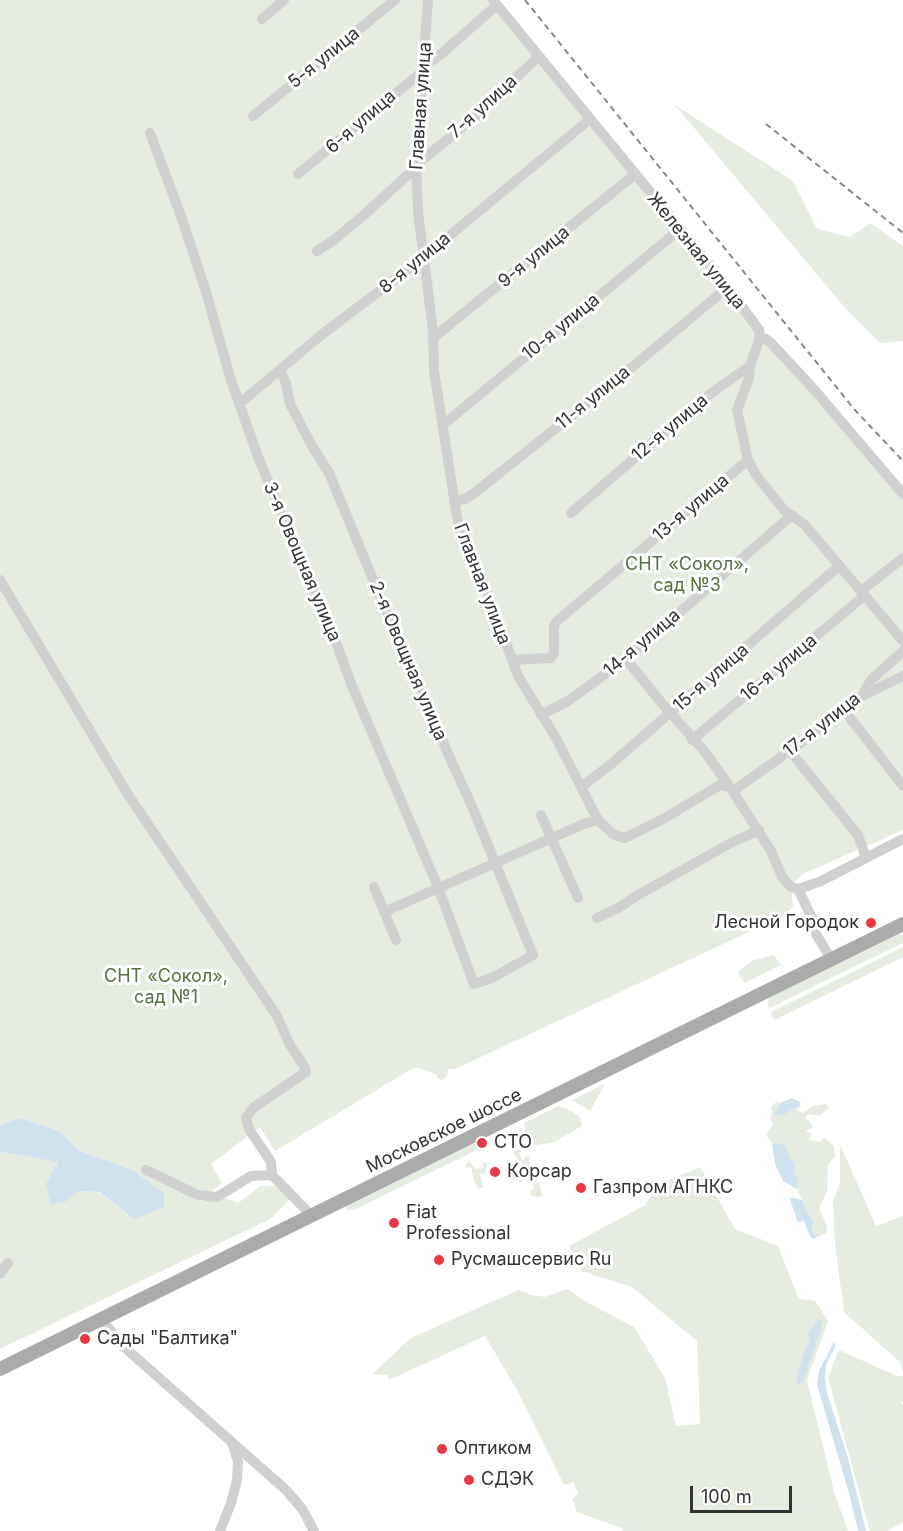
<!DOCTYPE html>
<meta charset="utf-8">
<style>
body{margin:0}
#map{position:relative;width:903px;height:1531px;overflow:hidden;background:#fff;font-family:Inter,sans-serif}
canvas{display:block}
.scale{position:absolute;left:690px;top:1486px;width:102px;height:27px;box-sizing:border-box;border:3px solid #333;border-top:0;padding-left:8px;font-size:18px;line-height:21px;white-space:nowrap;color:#333;-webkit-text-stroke:4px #fff;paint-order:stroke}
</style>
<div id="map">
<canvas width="903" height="1531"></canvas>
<div class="scale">100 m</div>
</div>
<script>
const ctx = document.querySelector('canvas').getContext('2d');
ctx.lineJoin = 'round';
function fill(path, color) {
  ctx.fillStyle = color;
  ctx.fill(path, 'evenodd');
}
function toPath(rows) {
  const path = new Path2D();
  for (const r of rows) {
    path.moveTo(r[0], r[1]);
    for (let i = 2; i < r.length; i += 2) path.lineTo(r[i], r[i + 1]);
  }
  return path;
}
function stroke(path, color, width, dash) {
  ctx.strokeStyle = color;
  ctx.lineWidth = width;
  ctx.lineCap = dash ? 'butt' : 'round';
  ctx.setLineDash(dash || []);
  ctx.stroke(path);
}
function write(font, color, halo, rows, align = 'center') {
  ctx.font = font + ' Inter,sans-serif';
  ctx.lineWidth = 6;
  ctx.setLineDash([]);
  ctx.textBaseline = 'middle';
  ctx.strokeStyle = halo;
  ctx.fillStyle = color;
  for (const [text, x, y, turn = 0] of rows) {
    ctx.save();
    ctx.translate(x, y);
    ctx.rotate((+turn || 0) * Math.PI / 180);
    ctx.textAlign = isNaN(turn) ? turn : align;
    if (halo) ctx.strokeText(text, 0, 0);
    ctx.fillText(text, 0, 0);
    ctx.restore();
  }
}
const green = toPath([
 [0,0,497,0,818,400,903,490,903,830,803,874,795,882,792,893,793,907,783,916,455,1069,448,1069,447,1077,441,1081,435,1074,415,1067,275,1151,260,1127,211,1164,222,1183,199,1201,219,1201,225,1198,238,1203,261,1186,281,1186,292,1197,270,1219,0,1349,0,1152,59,1162,67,1201,78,1191,98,1192,134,1219,132,1170,80,1151,59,1131,21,1118,0,1125],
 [675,105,793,181,817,229,850,237,870,223,903,246,903,341,880,343,846,309],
 [899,934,903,935,903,943,769,1008,768,1006,769,994,837,959,842,962],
 [903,947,903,957,775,1020,772,1017,771,1012],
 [774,955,781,965,745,983,739,976,739,971,754,960],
 [605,1084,590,1111,572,1100],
 [777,1101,780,1103,776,1108,783,1114,800,1105,801,1106,797,1110,803,1113,813,1106,825,1104,830,1108,825,1110,820,1116,809,1114,805,1117,813,1126,812,1129,806,1130,808,1133,812,1133,809,1140,819,1142,824,1137,834,1146,835,1156,828,1165,827,1192,819,1208,826,1224,827,1233,817,1237,812,1231,813,1222,797,1189,798,1180,794,1172,795,1163,791,1160,786,1146,779,1143,772,1144,766,1135,773,1124,770,1118,772,1112,771,1107],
 [558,1106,571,1111,580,1117,582,1126,552,1143,535,1145,525,1133,524,1123],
 [484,1139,487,1139,488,1143,485,1146,354,1210,347,1210,346,1206],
 [840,1144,876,1226,903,1216,903,1372,900,1362,844,1312,835,1244,833,1202,840,1182],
 [515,1149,521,1150,520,1156,523,1161,526,1156,530,1157,529,1165,536,1174,537,1182,540,1184,542,1196,534,1197,531,1195,530,1190,534,1190,534,1187,529,1180,520,1182,517,1177,517,1170,514,1163,519,1160,513,1154],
 [469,1161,476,1169,483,1168,483,1162,487,1163,485,1174,480,1173,483,1187,482,1188,478,1188,474,1181,471,1167,467,1168,465,1165],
 [700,1167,735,1229,778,1246,799,1299,815,1301,828,1321,807,1380,834,1492,848,1531,621,1531,624,1529,577,1512,572,1499,578,1494,574,1482,564,1485,517,1390,485,1336,389,1380,387,1375,372,1374,411,1338,518,1290,531,1295,545,1297,567,1289,590,1304,634,1327,665,1378,676,1426,700,1424,697,1341,632,1287,581,1271,569,1246,645,1205,658,1185],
 [839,1350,897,1376,903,1376,903,1402,900,1402,903,1405,903,1522,887,1531,870,1531,828,1378]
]);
const water = toPath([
 [792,1098,800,1102,800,1105,781,1116,774,1113,780,1103],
 [21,1118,59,1131,80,1151,132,1170,164,1193,164,1207,134,1219,99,1192,78,1191,67,1201,51,1205,46,1184,58,1162,0,1152,0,1125],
 [779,1143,786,1146,791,1160,795,1163,794,1172,798,1180,797,1189,783,1181,775,1164,772,1144],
 [789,1197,802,1200,813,1222,812,1231,817,1237,814,1239,810,1237,804,1221,798,1222],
 [822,1320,821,1330,803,1382,800,1385,797,1383,797,1374,809,1339,808,1332,817,1321],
 [834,1342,836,1345,826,1365,825,1377,827,1393,848,1458,866,1531,858,1531,849,1493,817,1385,819,1371]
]);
const minor = toPath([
 [428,0,416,165,418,212,433,331,434,371,458,523,463,538,486,588,518,676,556,738,598,820,613,834,624,838,629,836,665,818,720,785,730,787,771,851,782,877,791,887,798,889,811,916,816,921,816,934,828,954],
 [493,0,728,287,759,330,760,338,766,339,771,343,812,387,903,494],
 [262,19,284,0],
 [424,66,440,55,497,5],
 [253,116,395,0],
 [150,133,181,216,207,295,230,377,258,457,334,637,352,686,438,887,474,984,494,977,533,955,471,804,449,756,419,683,387,613,329,473,312,446,290,404,286,383,280,370],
 [298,174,423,71],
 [317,251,334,240,365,214,412,171,416,165,475,117,539,56],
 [433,338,634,175],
 [750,366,749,378,737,410,748,460,756,475,784,510,805,525,903,641],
 [239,404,320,336,419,261,589,120],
 [444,424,679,230],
 [454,501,465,499,473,494,613,383,728,287],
 [571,513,674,424,714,391,750,366,760,338],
 [0,580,127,793,277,1016,290,1045,304,1066,306,1072,253,1108,246,1118,249,1129,271,1162,272,1175,306,1210],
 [861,591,903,558],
 [626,659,660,701,705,752,730,787],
 [512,660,551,658,554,653,554,626,557,621,748,460],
 [862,696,903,676],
 [844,710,903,786],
 [541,715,568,701,626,659,792,515],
 [692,740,864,596],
 [790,751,858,835,866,858,819,882,798,889],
 [581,787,610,765,839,566],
 [733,791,802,742,862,696,871,680,903,651],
 [541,815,578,898],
 [866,858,903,839],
 [374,887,396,940],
 [384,912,586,823,598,820],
 [597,918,618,908,638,895,729,844,759,830],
 [146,1170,198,1195,217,1197,251,1176,272,1175],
 [0,1274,8,1263],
 [102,1320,123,1346,286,1490,303,1510,314,1531],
 [220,1531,231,1503,237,1480,238,1462,232,1442]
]);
const major = toPath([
 [0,1369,903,924]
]);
const rail = toPath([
 [525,0,854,409,903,461],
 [766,124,903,233]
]);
const markers = [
 [871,923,6,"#e63946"],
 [482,1143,6,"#e63946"],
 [495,1172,6,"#e63946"],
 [581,1188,6,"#e63946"],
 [394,1223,6,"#e63946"],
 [439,1260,6,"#e63946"],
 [85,1339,6,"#e63946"],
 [442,1449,6,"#e63946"],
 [469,1480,6,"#e63946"]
];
const streetNames = [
 ["5-я улица",324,58,-39],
 ["Главная улица",421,106,-86],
 ["7-я улица",483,107,-42],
 ["6-я улица",361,122,-41],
 ["Железная улица",696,251,51],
 ["9-я улица",534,257,-39],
 ["8-я улица",415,263,-39],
 ["10-я улица",561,327,-39],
 ["11-я улица",593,398,-39],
 ["12-я улица",670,428,-40],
 ["13-я улица",691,508,-40],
 ["3-я Овощная улица",302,562,67],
 ["Главная улица",482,584,69],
 ["14-я улица",642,643,-40],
 ["2-я Овощная улица",408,661,67],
 ["16-я улица",779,668,-40],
 ["15-я улица",711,678,-41],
 ["17-я улица",822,725,-38],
 ["Московское шоссе",444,1131,-26]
];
const parkNames = [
 ["СНТ «Сокол»,",687,565],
 ["сад №3",687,586],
 ["СНТ «Сокол»,",166,977],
 ["сад №1",166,998]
];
const poiNames = [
 ["Лесной Городок",859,923,"right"],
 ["СТО",494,1143],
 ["Корсар",507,1172],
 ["Газпром АГНКС",593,1188],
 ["Fiat",406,1213],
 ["Professional",406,1234],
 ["Русмашсервис Ru",451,1260],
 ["Сады \"Балтика\"",97,1339],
 ["Оптиком",454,1449],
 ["СДЭК",481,1480]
];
fill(green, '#e6ecdf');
fill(water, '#cfe2ee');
stroke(minor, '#d0d0d0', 10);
stroke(major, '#ababab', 14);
stroke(rail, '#888', 2, [6, 4.5]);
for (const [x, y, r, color] of markers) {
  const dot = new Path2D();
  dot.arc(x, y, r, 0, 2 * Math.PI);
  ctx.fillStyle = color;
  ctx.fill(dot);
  stroke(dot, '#fff', 2);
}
write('18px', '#333', '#fff', streetNames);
write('18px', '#56703f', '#fff', parkNames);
write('18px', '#333', '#fff', poiNames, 'left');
</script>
